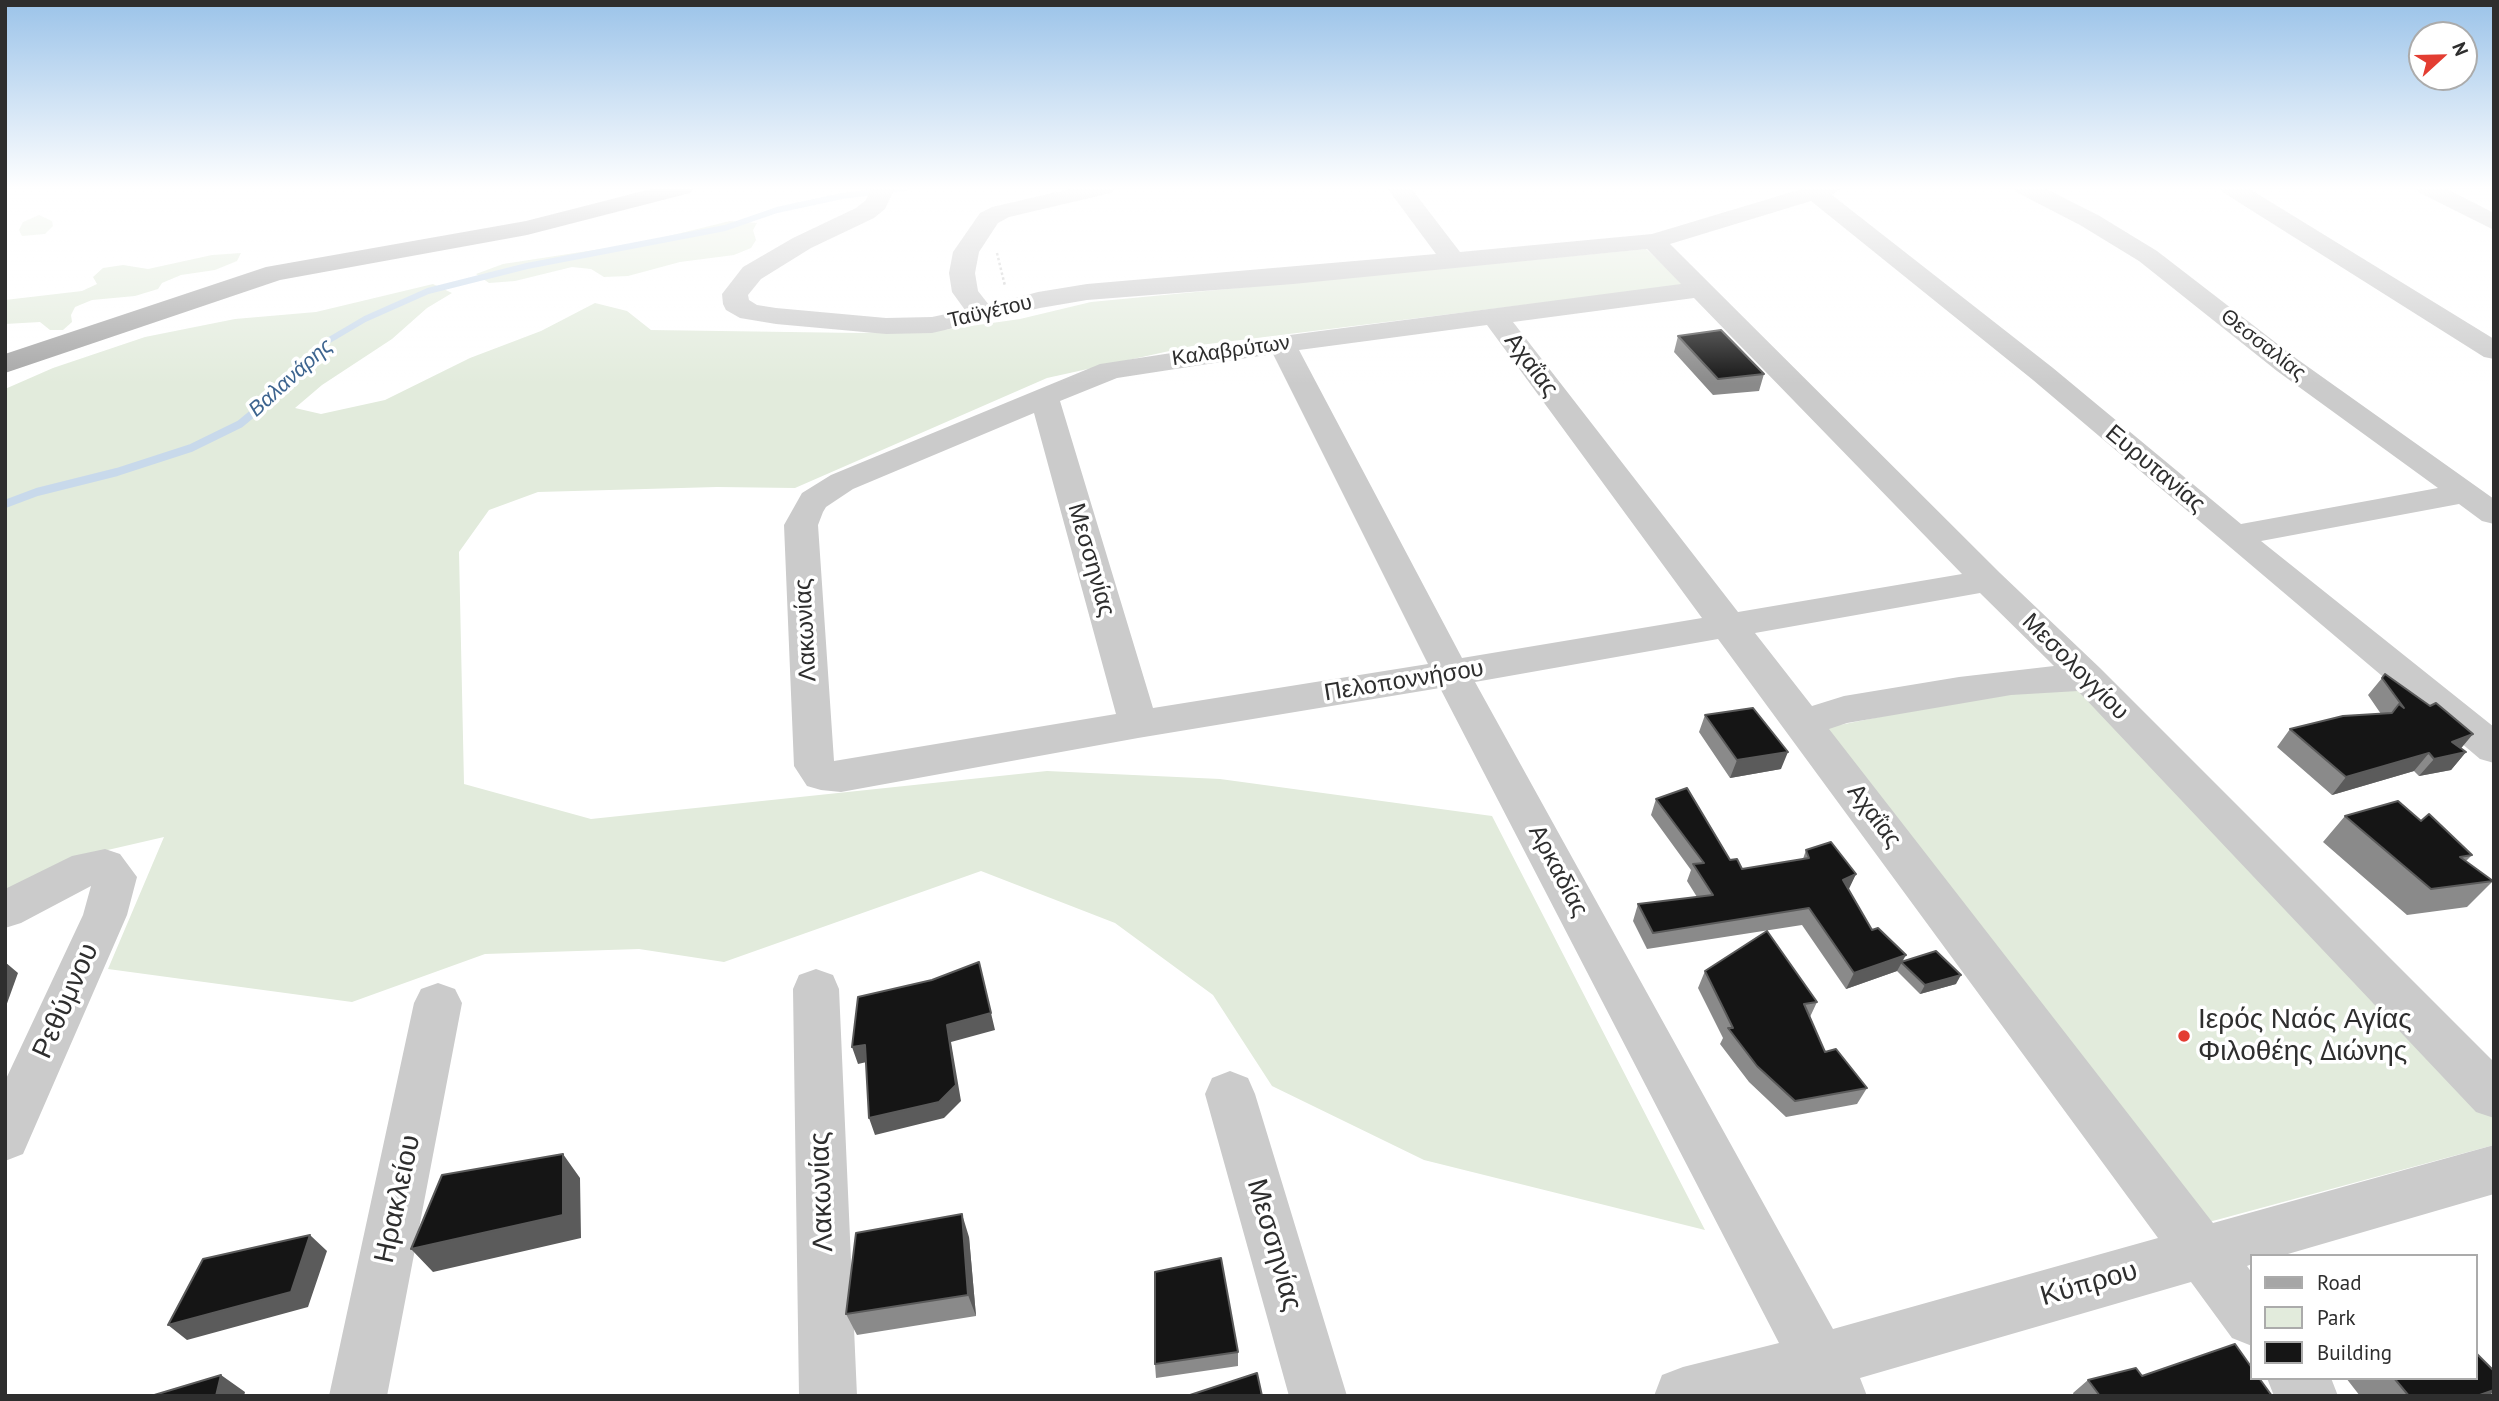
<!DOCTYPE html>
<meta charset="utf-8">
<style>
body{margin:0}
#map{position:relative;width:2499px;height:1401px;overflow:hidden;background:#fff;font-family:"PT Sans",sans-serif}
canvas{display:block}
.frame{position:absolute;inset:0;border:7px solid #2e2e2e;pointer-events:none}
.legend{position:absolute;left:2250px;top:1254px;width:228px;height:126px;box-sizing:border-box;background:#fff;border:2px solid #ababab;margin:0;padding:9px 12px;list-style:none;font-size:21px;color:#2e2e2e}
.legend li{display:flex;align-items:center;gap:14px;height:35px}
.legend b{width:35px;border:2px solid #ababab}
.north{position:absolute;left:2408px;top:21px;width:70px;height:70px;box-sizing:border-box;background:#fff;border:2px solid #ababab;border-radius:50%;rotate:68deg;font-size:19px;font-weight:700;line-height:28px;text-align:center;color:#2e2e2e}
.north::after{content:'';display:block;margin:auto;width:24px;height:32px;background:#e33d32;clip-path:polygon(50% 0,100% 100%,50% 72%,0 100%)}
</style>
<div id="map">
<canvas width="2499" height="1401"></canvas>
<div class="frame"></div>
<ul class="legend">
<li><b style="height:9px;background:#a6a6a6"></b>Road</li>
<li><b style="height:19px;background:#e2ebdc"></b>Park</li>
<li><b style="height:19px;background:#151515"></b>Building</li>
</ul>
<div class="north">N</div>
</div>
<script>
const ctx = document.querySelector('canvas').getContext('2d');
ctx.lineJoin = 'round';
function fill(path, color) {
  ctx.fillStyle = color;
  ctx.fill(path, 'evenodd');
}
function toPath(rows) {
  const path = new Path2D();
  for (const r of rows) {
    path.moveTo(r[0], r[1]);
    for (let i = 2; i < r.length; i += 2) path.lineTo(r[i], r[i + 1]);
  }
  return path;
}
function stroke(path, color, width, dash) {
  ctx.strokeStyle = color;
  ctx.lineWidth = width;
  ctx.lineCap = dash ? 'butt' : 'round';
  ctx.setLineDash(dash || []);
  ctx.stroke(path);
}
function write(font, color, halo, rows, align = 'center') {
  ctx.font = font + ' "PT Sans",sans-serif';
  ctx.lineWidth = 7;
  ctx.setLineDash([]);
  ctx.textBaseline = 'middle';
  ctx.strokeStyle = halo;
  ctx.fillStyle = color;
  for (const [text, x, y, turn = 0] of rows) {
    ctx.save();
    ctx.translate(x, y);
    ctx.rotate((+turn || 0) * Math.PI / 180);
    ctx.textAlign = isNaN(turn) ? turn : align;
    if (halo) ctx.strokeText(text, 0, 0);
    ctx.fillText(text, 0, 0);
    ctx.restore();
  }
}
const green = toPath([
 [39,215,52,221,53,226,45,234,22,236,19,230,23,222],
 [730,221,757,223,753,230,756,240,751,248,734,255,680,262,628,276,604,277,591,269,572,267,515,281,489,283,476,274,503,264,640,243],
 [1646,249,1685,285,1192,346,1047,378,795,488,717,487,538,492,489,510,459,552,464,784,591,819,1047,771,1220,779,1492,816,1705,1230,1424,1160,1272,1086,1213,995,1115,923,981,871,724,962,639,949,485,954,352,1002,108,969,164,837,99,852,5,896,5,389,53,368,145,337,235,319,316,312,433,284,452,293,427,308,392,339,322,385,295,408,321,414,385,400,470,358,541,331,595,303,627,311,651,330,859,333,943,330,1020,319,1091,302],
 [241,253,237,261,215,270,181,275,162,283,158,289,135,296,92,300,75,307,71,315,72,322,63,330,50,330,40,322,5,324,5,300,82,291,97,284,93,277,103,268,123,265,148,269,212,255],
 [2072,678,2494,1119,2494,1145,2209,1222,1825,728]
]);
const streamFar1 = toPath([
 [273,397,296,378,326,342,365,319,428,291,527,266,725,228,777,210,842,196,905,188]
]);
const stream = toPath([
 [5,504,37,492,117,472,191,448,240,424,275,395]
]);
const path = toPath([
 [997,253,1005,286]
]);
const minor = toPath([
 [871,188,895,188,885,209,874,218,811,248,761,279,748,295,749,300,757,305,776,308,886,318,932,317,965,310,952,292,949,273,953,252,980,213,992,207,1074,188,1115,188,1111,193,1009,217,998,223,979,252,975,273,978,291,989,305,1038,292,1087,284,1436,254,1387,188,1411,188,1460,252,1652,234,1805,188,1841,188,1832,195,2053,368,2241,524,2438,488,2277,371,2139,261,2080,225,2018,193,2014,188,2044,188,2098,215,2157,251,2297,359,2494,499,2494,524,2482,521,2459,504,2261,541,2494,727,2494,763,2480,759,2033,380,1811,201,1670,244,2000,573,2100,668,2494,1062,2494,1118,2476,1112,2078,691,2011,695,1847,723,1829,729,2213,1223,2494,1145,2494,1194,2281,1256,2252,1256,2252,1264,2247,1266,2252,1273,2252,1346,2232,1338,2191,1282,1860,1378,1867,1396,1654,1396,1662,1375,1683,1367,1779,1343,1440,688,1138,738,841,792,821,790,807,786,794,766,784,525,802,493,831,475,1100,364,1282,336,1681,284,1647,249,1293,284,1087,300,1040,308,932,333,886,334,776,324,740,318,726,310,723,304,722,294,743,267,793,238,856,208,866,200,871,188],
 [1694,298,1962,574,1738,612,1513,322,1694,298],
 [1487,325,1702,618,1462,658,1299,350,1487,325],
 [1273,354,1428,664,1153,708,1060,401,1117,378,1273,354],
 [1034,413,1116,714,834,761,818,525,823,512,826,507,853,489,1034,413],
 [1980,593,2054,666,1959,677,1844,696,1812,706,1755,633,1980,593],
 [1718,639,2158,1238,1833,1329,1475,682,1718,639],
 [2220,188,2248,188,2494,339,2494,359,2484,357,2224,193,2220,188],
 [2416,188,2445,188,2494,213,2494,230,2420,193,2416,188],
 [105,849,120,854,137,877,127,915,23,1154,5,1161,5,1081,83,915,91,886,21,923,5,928,5,889,72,856,105,849],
 [816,969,833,975,839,989,857,1396,799,1396,793,989,799,975,816,969],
 [438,983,455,989,462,1003,387,1396,329,1396,414,1003,421,989,438,983],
 [1230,1071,1248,1078,1255,1094,1347,1396,1289,1396,1205,1094,1212,1078,1230,1071],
 [2267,1378,2331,1378,2338,1396,2274,1396,2267,1378]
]);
const major = toPath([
 [655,188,694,188,690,193,527,235,280,280,5,373,5,354,266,267,526,221,655,188]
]);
const wall = toPath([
 [1678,336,1764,374,1759,391,1713,395,1674,352],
 [2382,678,2466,752,2451,770,2419,776,2414,771,2332,795,2277,747,2290,729,2381,714,2368,695],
 [1705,715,1781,769,1730,778,1699,732],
 [1656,799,1742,869,1803,859,1806,850,1856,874,1848,889,1872,930,1901,962,1956,984,1920,994,1897,971,1846,989,1802,925,1647,949,1633,921,1638,904,1697,897,1687,881,1691,870,1651,815],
 [2345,816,2421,821,2472,855,2466,861,2493,881,2467,907,2407,915,2323,842],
 [1705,971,1817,1002,1810,1017,1825,1052,1867,1088,1857,1104,1786,1117,1749,1082,1720,1044,1723,1038,1698,988],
 [969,1237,976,1316,857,1335,846,1314],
 [1238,1352,1238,1366,1156,1378,1155,1364],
 [2142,1376,2272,1396,2074,1396,2073,1393,2088,1380],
 [2346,1378,2476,1378,2488,1396,2360,1396]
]);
const shadedWall = toPath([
 [2473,734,2458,752,2466,752,2451,770,2419,776,2434,759,2452,742],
 [1788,752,1781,769,1730,778,1737,760],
 [2429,753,2414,771,2332,795,2346,777],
 [1856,874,1848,891,1843,880],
 [1906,955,1897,971,1846,989,1854,973],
 [5,962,18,973,5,1009],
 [1961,975,1956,984,1920,994,1925,985],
 [991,1013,995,1030,951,1042,961,1101,944,1118,875,1135,869,1118,947,1025],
 [865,1045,871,1061,858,1064,852,1047],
 [563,1154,580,1178,581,1238,433,1272,411,1249],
 [962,1214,969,1237,976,1316,968,1295],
 [310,1235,327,1251,308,1307,187,1340,168,1325],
 [221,1375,245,1392,244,1396,216,1396],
 [2494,1390,2494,1392,2488,1396,2477,1396]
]);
const building = toPath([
 [1721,330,1764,374,1718,379,1678,336,1721,330],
 [2385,674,2430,706,2436,703,2473,734,2452,742,2466,752,2434,759,2429,753,2346,777,2290,729,2343,716,2392,713,2399,704,2404,708,2382,678,2385,674],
 [1753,708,1788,752,1737,760,1705,715,1753,708],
 [1687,788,1730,860,1737,859,1742,869,1809,858,1806,850,1831,842,1856,874,1843,880,1872,930,1878,928,1906,955,1854,973,1809,908,1653,933,1638,904,1713,895,1693,864,1704,863,1656,799,1687,788],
 [2398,801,2421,821,2429,814,2472,855,2460,857,2493,881,2431,889,2345,816,2398,801],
 [1767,931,1817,1002,1804,1004,1825,1052,1836,1049,1867,1088,1795,1101,1757,1066,1728,1028,1733,1028,1705,971,1767,931],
 [1936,951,1961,975,1925,985,1901,962,1936,951],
 [979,962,991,1013,947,1025,956,1085,939,1102,869,1118,865,1045,852,1047,858,997,932,980,979,962],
 [563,1154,563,1215,411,1249,442,1175,563,1154],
 [962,1214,968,1295,846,1314,856,1233,962,1214],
 [310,1235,291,1292,168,1325,203,1259,310,1235],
 [1221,1258,1238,1352,1155,1364,1155,1272,1221,1258],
 [2235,1344,2252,1368,2252,1378,2259,1378,2272,1396,2100,1396,2088,1380,2136,1368,2142,1376,2235,1344],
 [2476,1353,2494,1371,2494,1390,2477,1396,2409,1396,2394,1378,2476,1378,2476,1353],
 [1257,1373,1262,1396,1187,1396,1257,1373],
 [221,1375,216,1396,151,1396,221,1375]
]);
const markers = [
 [2184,1036,7,"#e33d32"]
];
const farStreetnames = [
 ["Ταϋγέτου",990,312,-13],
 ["Θεσσαλίας",2263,345,38],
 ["Καλαβρύτων",1231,351,-8]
];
const farWaternames = [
 ["Βαλανάρης",291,378,-42]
];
const streetNames = [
 ["Αχαΐας",1531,365,53],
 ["Ευρυτανίας",2155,469,40],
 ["Μεσσηνίας",1091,560,74],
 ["Λακωνίας",806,630,-93],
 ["Μεσολογγίου",2075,667,45],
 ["Πελοποννήσου",1404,681,-9],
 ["Αχαΐας",1874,816,53],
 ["Αρκαδίας",1558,871,62]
];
const nearStreetnames = [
 ["Ρεθύμνου",66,1001,-66],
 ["Λακωνίας",822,1192,-92],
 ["Ηρακλείου",398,1199,-78],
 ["Μεσσηνίας",1274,1245,74],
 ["Κύπρου",2089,1284,-16]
];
const nearPoinames = [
 ["Ιερός Ναός Αγίας",2198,1020],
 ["Φιλοθέης Διώνης",2198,1052]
];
fill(green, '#e2ebdc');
stroke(streamFar1, '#c8d9eb', 6);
stroke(stream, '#c8d9eb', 8);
stroke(path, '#cbcbcb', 2.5, [2.5, 2.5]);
fill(minor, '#cbcbcb');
fill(major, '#a6a6a6');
fill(wall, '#8a8a8a');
fill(shadedWall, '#5b5b5b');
fill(building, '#151515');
stroke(building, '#5b5b5b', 2);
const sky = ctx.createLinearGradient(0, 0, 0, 384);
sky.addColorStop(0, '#9bc3e9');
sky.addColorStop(0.49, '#fff');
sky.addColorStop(1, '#ffffff00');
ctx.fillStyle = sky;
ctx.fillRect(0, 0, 2499, 384);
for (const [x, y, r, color] of markers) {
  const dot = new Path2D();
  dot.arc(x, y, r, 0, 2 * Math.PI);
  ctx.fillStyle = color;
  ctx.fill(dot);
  stroke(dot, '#fff', 2.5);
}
write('21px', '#2e2e2e', '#fff', farStreetnames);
write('italic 21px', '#3d648f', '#fff', farWaternames);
write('24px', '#2e2e2e', '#fff', streetNames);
write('28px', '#2e2e2e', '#fff', nearStreetnames);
write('28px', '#2e2e2e', '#fff', nearPoinames, 'left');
</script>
